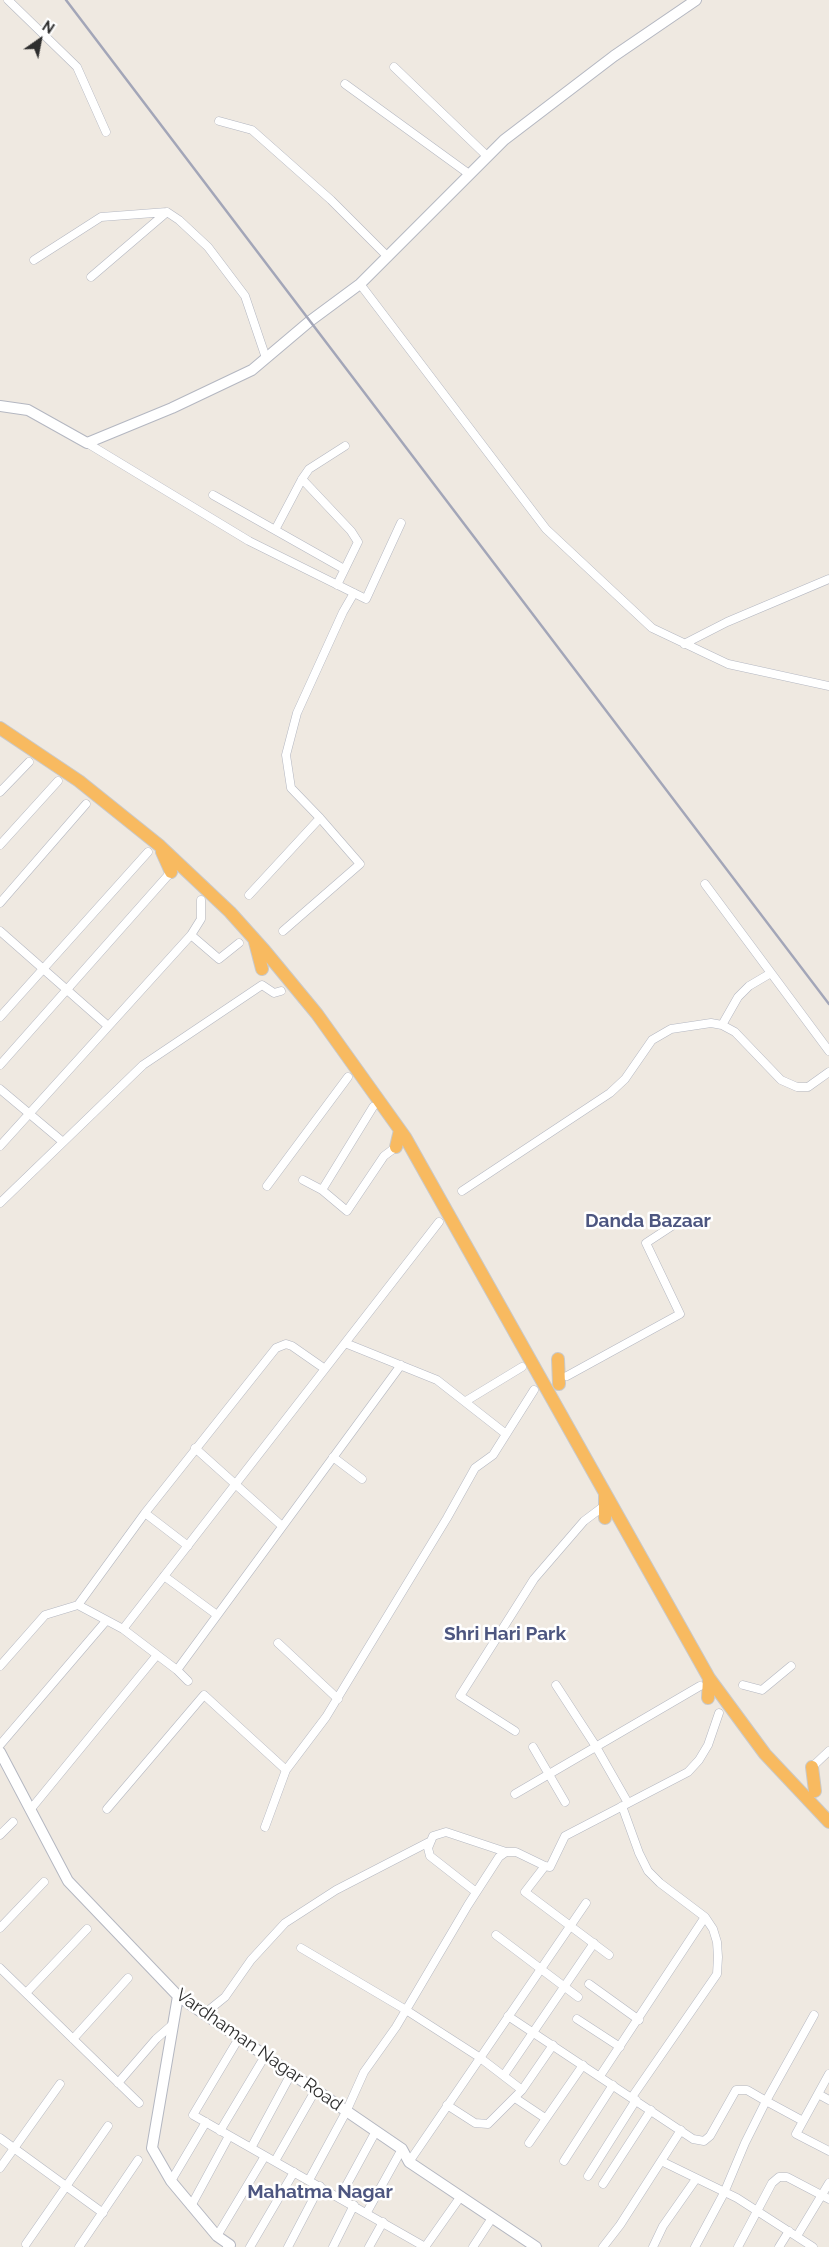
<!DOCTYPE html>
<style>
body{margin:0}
#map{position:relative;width:829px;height:2247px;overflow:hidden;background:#efe9e1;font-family:Raleway,sans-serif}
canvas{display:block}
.north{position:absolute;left:15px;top:15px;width:50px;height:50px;-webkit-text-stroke:4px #fff;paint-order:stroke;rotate:33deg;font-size:14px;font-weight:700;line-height:20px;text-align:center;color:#2e2e2e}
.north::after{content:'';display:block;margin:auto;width:18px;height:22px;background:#2e2e2e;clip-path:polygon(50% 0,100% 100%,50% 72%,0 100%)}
</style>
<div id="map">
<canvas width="829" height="2247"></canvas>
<div class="north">N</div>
</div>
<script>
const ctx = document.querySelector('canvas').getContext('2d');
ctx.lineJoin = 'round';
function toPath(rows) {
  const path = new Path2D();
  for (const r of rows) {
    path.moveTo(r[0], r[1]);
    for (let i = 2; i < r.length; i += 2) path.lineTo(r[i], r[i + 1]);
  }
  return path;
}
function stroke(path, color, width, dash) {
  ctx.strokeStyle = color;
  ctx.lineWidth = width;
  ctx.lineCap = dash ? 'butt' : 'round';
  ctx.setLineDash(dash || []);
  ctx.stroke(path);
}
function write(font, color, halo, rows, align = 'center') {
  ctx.font = font + ' Raleway,sans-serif';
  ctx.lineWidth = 5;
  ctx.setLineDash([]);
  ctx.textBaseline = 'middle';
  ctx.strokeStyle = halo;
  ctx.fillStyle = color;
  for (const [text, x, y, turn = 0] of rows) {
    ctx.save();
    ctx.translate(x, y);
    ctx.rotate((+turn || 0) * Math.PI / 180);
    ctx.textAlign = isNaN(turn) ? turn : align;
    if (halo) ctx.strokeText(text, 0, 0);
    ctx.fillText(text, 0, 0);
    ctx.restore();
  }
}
const minor = toPath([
 [8,0,77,67,106,132],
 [394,67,487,156],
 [345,84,469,174],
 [219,121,252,130,331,200,388,257],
 [34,260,101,217,167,212,179,220,208,247,245,296,266,358],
 [91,277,167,212],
 [360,284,546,529,652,628,728,664,829,686],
 [87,443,249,541,366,599,401,523],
 [302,479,351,531,358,542,337,585],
 [213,495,344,569],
 [275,530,302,479,309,469,345,446],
 [684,644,727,622,829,579],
 [0,792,29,762],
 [0,845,58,781],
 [705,884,829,1051],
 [249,895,320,818],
 [0,903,86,804],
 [0,931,108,1026],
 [283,931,360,864,320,818,291,788,286,755,297,713,343,612,354,593],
 [191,935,219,959,239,943],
 [0,1017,148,852],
 [722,1025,738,997,749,986,771,973],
 [0,1065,171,872],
 [0,1089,63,1142],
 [0,1146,191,935,201,919,201,900],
 [303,1180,322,1190,347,1211,384,1156,396,1147],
 [267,1186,348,1077],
 [322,1190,373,1107],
 [462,1191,610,1093,625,1079,652,1040,671,1029,711,1023,722,1025,735,1032,781,1080,797,1087,808,1087,829,1072],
 [0,1203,143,1065,262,985,274,993,281,991],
 [345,1343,437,1380,506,1434],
 [567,1376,680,1314,646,1243,675,1224],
 [466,1401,522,1367],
 [195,1448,282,1526],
 [333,1457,362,1479],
 [145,1513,188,1546],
 [164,1576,217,1615],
 [78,1605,123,1629,177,1670,188,1681],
 [123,1629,439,1222],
 [278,1643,338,1699],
 [0,1666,45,1615,78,1605,145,1513,276,1348,286,1344,292,1346,325,1369],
 [177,1670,401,1365],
 [556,1685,595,1745,628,1803],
 [743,1685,762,1690,791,1666],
 [515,1731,460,1696,534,1579,584,1521,600,1509],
 [0,1745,106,1621],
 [533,1747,565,1802],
 [812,1767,829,1751],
 [515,1794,700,1686],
 [622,1806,639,1853,648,1871,660,1883,705,1917,713,1929,717,1942,718,1957,717,1974,632,2097],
 [107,1809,204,1695,286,1770],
 [30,1810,157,1655],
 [265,1827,286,1770,326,1717,447,1518,475,1468,493,1455,534,1390],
 [0,1835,13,1822],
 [476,1892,430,1856,428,1848,433,1836,446,1832,506,1852],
 [0,1928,44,1882],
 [496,1935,578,1997],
 [301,1948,406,2010,479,2057,522,2090],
 [609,1955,525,1892,545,1866,550,1867,565,1836,688,1772,699,1760,708,1745,719,1713],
 [0,1968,139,2103],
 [589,1984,639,2020],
 [26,1993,87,1929],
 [204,2014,225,1997,251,1960,285,1923,336,1890,429,1842],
 [508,2016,693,2139,704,2141,710,2136,736,2090,747,2090,766,2101,814,2015],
 [577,2019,620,2047],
 [239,2038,193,2115,425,2247],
 [73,2039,128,1978],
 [829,2074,796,2134,829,2151],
 [504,2075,594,1943],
 [600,2076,705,1917],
 [118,2083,156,2039,173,2024],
 [818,2094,829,2100],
 [515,2098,545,2118],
 [447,2105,475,2123,488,2124,522,2090,553,2045],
 [220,2131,265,2056],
 [0,2138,103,2213],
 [529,2143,583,2065],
 [251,2148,291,2074],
 [275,2161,315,2091],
 [564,2161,613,2085],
 [661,2161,737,2198,813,2247],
 [409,2162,586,1903],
 [0,2168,60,2084],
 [588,2176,636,2100],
 [309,2180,346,2112,364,2072,396,2027,468,1905,499,1857,506,1852,516,1852,545,1866],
 [171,2181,206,2122],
 [603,2184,651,2110],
 [340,2197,376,2131],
 [191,2206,229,2136],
 [367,2212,402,2149],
 [217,2236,265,2156],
 [797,2236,829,2183],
 [26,2244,108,2126],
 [79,2247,138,2160],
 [250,2247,294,2172],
 [288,2247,320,2186],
 [333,2247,354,2205],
 [369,2247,383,2222],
 [425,2247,461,2196],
 [473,2247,492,2218],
 [603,2247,620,2225,681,2130],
 [653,2247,663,2226,696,2179],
 [695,2247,724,2193,745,2143,766,2101,803,2121],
 [738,2247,772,2183,779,2177,787,2177,829,2199],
 [779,2247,789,2231]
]);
const tertiary = toPath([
 [0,406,28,410,87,443,172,408,252,370,310,321,360,284,504,140,614,56,696,0],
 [0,1752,68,1881,178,1996,402,2149,409,2162,536,2247],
 [178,1996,152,2148,171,2181,217,2236,230,2245,228,2247]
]);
const trunk = toPath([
 [0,728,79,781,160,846,230,912,265,951,317,1014,405,1137,709,1678,765,1754,829,1822],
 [162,852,171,872],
 [255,942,262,969],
 [396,1147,400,1130],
 [558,1359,559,1384],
 [605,1518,605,1495],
 [708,1698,709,1678],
 [812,1767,815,1791]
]);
const rail = toPath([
 [66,0,829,1004]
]);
const streetNames = [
 ["Vardhaman Nagar Road",259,2050,35]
];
const neighbourhoodNames = [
 ["Danda Bazaar",648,1221],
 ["Shri Hari Park",505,1634],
 ["Mahatma Nagar",320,2192]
];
stroke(minor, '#b4b7c1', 9);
stroke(tertiary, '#b4b7c1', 12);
stroke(trunk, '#c9c9c9', 14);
stroke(minor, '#fff', 8);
stroke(tertiary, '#fff', 10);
stroke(trunk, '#f8ba60', 12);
stroke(rail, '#a3a6b8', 2.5);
write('18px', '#2e2e2e', '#fff', streetNames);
write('bold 19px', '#4d5680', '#fff', neighbourhoodNames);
</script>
